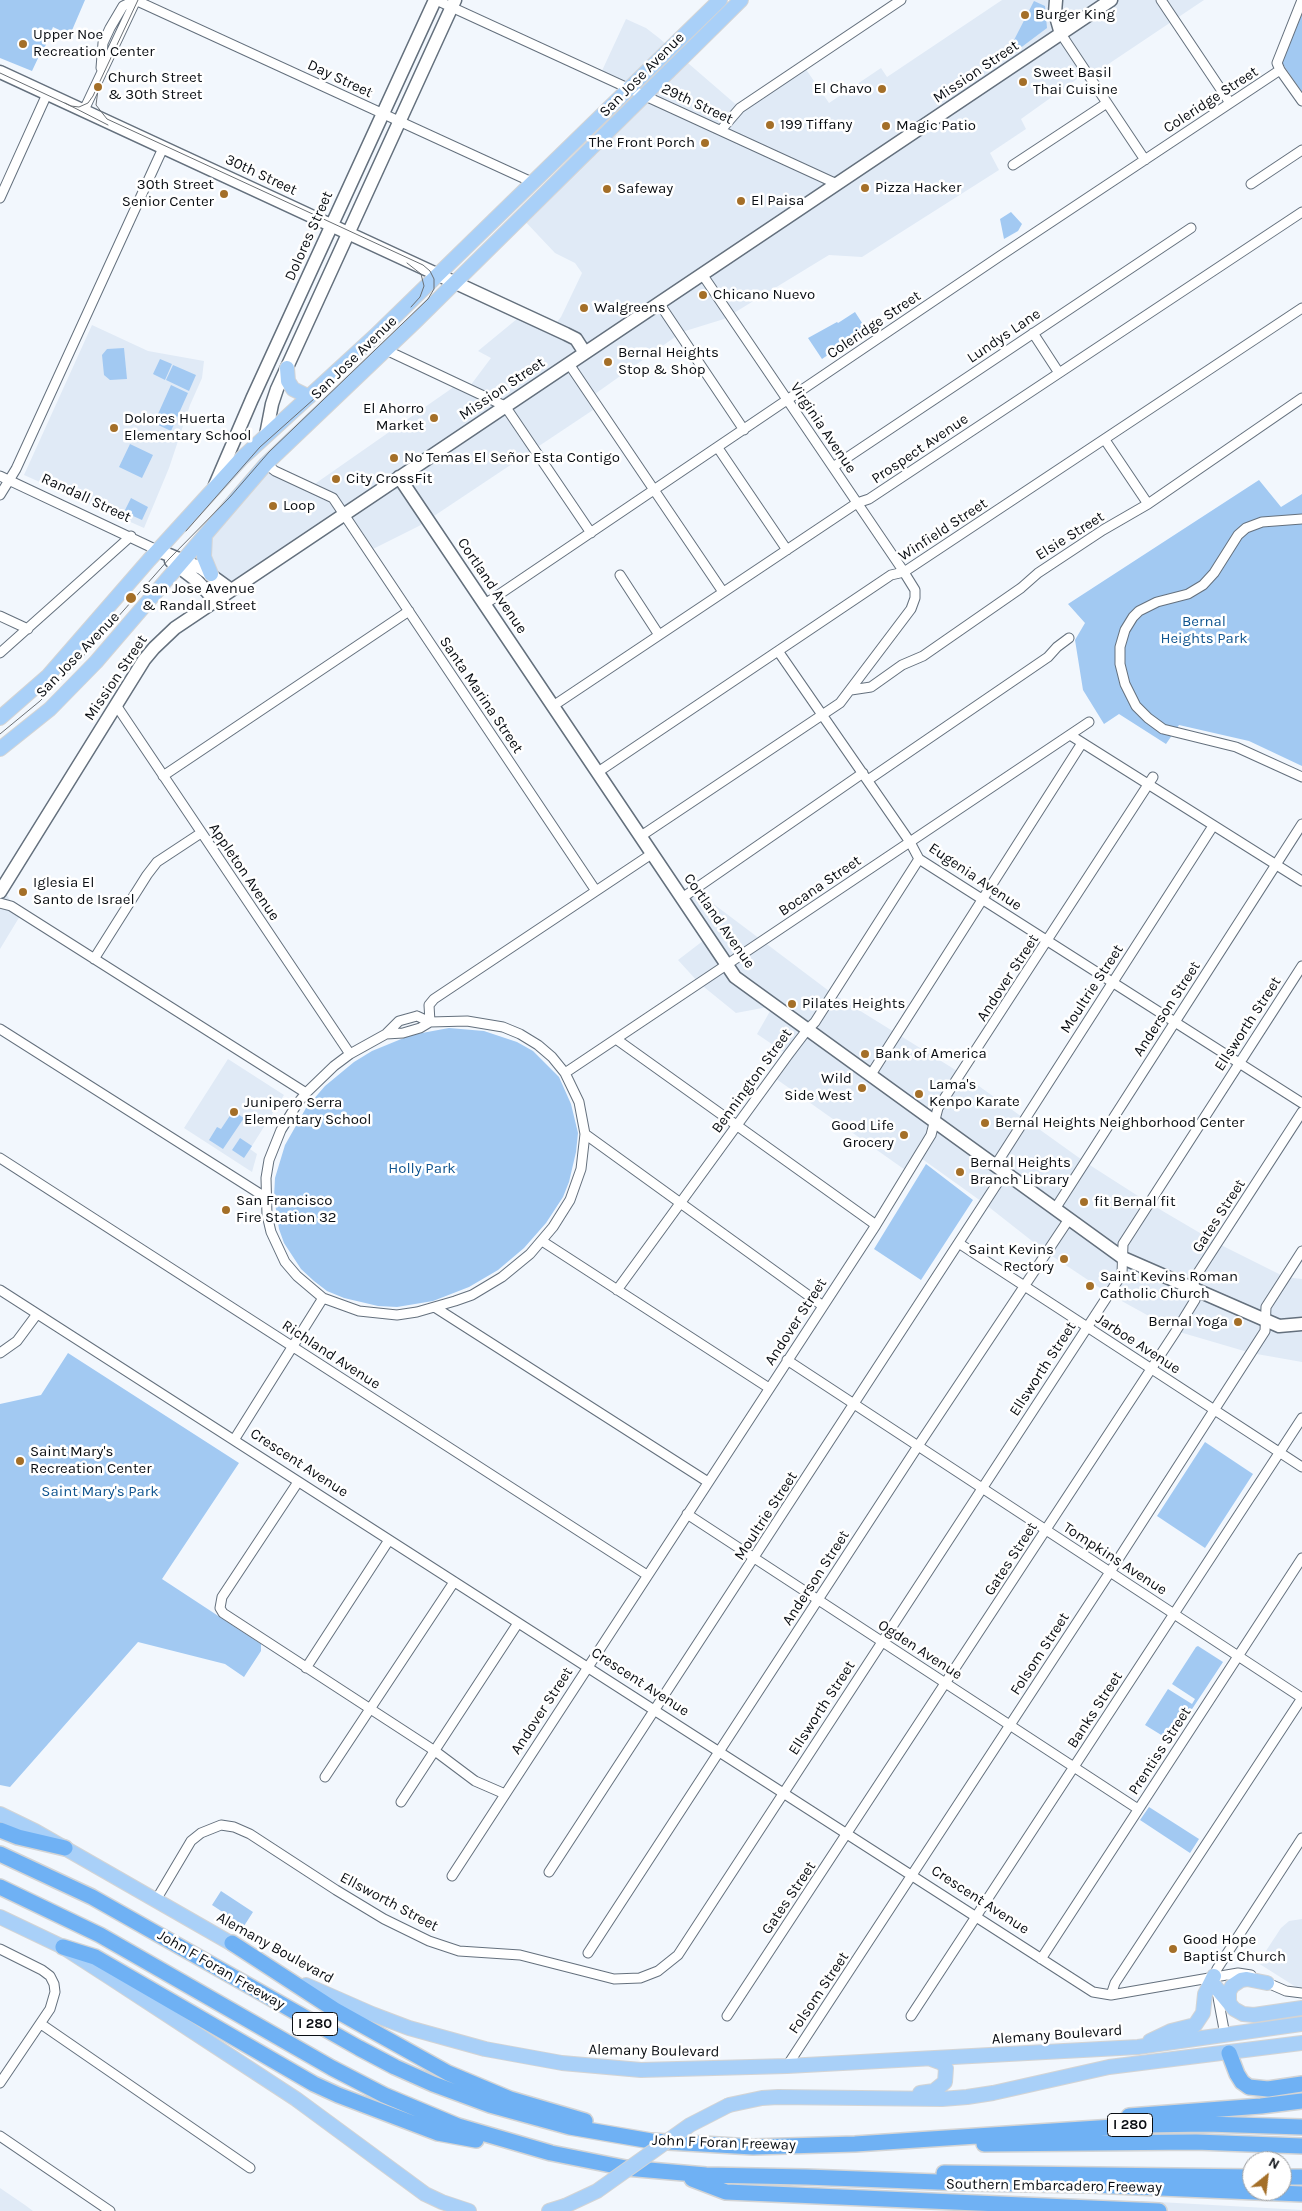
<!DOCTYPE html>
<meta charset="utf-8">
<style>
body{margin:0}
#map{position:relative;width:1302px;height:2211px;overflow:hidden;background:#f2f7fd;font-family:Karla,sans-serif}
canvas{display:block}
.north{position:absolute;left:1242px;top:2151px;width:50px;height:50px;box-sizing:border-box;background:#fff;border:1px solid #9d9fa1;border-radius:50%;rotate:29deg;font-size:14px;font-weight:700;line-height:20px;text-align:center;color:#0a0e13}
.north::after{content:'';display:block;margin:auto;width:18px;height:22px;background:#a46f28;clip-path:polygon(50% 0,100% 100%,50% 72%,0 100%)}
</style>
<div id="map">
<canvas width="1302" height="2211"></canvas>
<div class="north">N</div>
</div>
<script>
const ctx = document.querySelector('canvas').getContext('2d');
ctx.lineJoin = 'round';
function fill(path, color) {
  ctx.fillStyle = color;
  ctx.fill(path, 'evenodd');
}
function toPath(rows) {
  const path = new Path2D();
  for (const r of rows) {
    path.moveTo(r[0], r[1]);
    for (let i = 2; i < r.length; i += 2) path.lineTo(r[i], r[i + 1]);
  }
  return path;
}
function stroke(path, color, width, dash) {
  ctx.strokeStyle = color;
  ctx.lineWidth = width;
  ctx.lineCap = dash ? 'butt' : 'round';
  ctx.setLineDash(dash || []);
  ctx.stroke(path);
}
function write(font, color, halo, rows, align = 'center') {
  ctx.font = font + ' Karla,sans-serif';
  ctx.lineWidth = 5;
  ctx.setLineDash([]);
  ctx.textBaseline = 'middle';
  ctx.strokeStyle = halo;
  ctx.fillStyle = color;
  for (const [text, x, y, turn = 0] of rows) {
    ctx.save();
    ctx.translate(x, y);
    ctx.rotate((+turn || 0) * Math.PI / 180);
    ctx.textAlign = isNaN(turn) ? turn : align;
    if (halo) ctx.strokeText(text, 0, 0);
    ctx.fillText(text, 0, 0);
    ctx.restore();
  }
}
const built = toPath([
 [1002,0,1204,0,1098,71,1084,74,1021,119,1026,129,990,153,999,170,862,257,829,255,724,319,682,332,595,394,602,404,419,526,369,551,344,514,230,589,211,574,205,535,263,468,309,488,458,384,470,386,491,358,478,351,523,314,552,328,561,317,582,273,575,263,555,253,521,217,645,96,600,75,626,19,646,28,659,38,740,108,803,65,829,103,881,68,887,77],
 [92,325,148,351,204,361,202,378,190,405,169,468,144,528,24,475],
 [0,884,20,916,0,949],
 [695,890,833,994,962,1074,1085,1162,1149,1203,1217,1243,1285,1277,1302,1279,1302,1362,1251,1353,1176,1331,1109,1294,1046,1252,985,1204,918,1156,908,1172,772,1076,788,1055,757,1034,773,1006,736,1013,699,983,678,960,708,937,682,898],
 [228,1059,284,1095,250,1149,257,1154,252,1172,184,1128],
 [1302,1919,1302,1987,1296,1987,1258,1963,1281,1928,1289,1921],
 [0,2188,25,2205,33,2211,0,2211],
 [1141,2201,1302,2210,1302,2211,1139,2211]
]);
const green = toPath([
 [0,0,85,0,70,35,53,27,42,54,40,54,32,71,0,58],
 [1034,1,1045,6,1047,28,1019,49,1013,42],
 [1302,14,1302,92,1282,63],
 [1011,212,1022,224,1018,231,1004,239,1000,219],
 [855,312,866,329,822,359,808,338,837,322,838,323],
 [124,348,127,379,110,380,104,375,102,355,107,349],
 [160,359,172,364,165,380,153,374],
 [173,365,196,375,189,391,166,380],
 [171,385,188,393,171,431,154,423],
 [130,444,153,455,142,478,119,467],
 [1259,480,1281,507,1302,494,1302,766,1249,741,1179,725,1166,744,1119,714,1104,724,1083,690,1075,640,1085,623,1068,604],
 [131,498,148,507,142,520,124,512],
 [449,1028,484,1031,517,1042,533,1051,559,1077,571,1104,578,1133,576,1152,569,1182,563,1197,546,1223,524,1248,498,1270,469,1287,433,1301,397,1307,378,1306,344,1298,327,1291,314,1281,301,1269,284,1243,279,1229,274,1197,275,1178,285,1145,306,1108,325,1086,354,1062,372,1051,411,1035],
 [233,1111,244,1118,223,1149,209,1140,217,1127,221,1129],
 [240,1138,252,1146,244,1158,232,1150],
 [926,1164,973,1200,921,1280,874,1249],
 [68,1353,239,1463,162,1579,261,1644,261,1651,244,1677,225,1664,138,1642,10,1787,0,1785,0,1404,41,1395],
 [1205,1442,1253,1474,1205,1548,1157,1516],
 [1198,1646,1223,1662,1171,1741,1145,1725,1168,1689,1192,1704,1195,1699,1172,1684,1196,1647],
 [1149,1807,1199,1839,1190,1853,1140,1820],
 [221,1891,253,1912,244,1926,212,1905]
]);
const street = toPath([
 [135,0,534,183],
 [436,0,837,184],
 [1161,0,1230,103],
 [1302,0,1277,63,1280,70,1302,101],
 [1061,34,1145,160],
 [101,68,103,43,110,28,123,6,136,0],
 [84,110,136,0],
 [721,130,740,108,901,0],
 [1013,165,1107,103],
 [1251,184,1302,150],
 [0,198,47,94],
 [659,303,744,430],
 [1033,333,1059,373],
 [386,350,505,406,591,533],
 [569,364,723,592],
 [1105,440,1148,504],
 [718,448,787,550],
 [266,464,275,471,333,498,596,891],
 [833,467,1191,228],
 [0,476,157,550],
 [0,495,16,469,163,148],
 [1302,519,1262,522,1246,528,1238,535,1214,573,1203,585,1188,594,1157,602,1139,611,1133,617,1125,630,1120,647,1120,664,1125,684,1136,706,1148,718,1163,729,1236,747,1302,777],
 [620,575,659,635],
 [485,604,1000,256,1280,70],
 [0,616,28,629],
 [778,651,910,842,919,859,1302,1103],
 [0,653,131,536],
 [851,690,871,687,902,665,923,656,1021,588,1038,573,1103,530,1148,504,1302,398],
 [116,705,350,1054],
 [553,706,857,503,869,499,1302,212],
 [1070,735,1302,881],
 [598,772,891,575,904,572,1302,308],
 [163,776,409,611],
 [868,780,1048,657,1057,647,1069,638],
 [641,836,840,703,911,609,915,598,915,590,902,569,702,274],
 [682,898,863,773],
 [0,903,11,906,306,1093],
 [94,959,147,875,157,862,201,833],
 [417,1016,430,1022,467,1021,503,1027,520,1034,538,1045,552,1057,565,1073,579,1102,585,1134,581,1169,570,1200,553,1227,530,1254,502,1277,472,1295,455,1301,417,1312,397,1315,359,1311,323,1298,297,1276,285,1262,271,1232,267,1215,266,1178,269,1160,281,1130,297,1104,306,1093,334,1066,350,1054,386,1034,399,1021,417,1016],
 [430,1022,429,1005,434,999,653,853],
 [0,1029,265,1197],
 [386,1034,403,1033,420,1028,430,1022],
 [616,1039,876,1225],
 [565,1073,1089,722],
 [870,1076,1082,743],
 [585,1134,823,1306],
 [0,1158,647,1575],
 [995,1166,1213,826],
 [1055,1209,1302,824],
 [542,1241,769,1388],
 [960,1244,1302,1467],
 [0,1290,1093,1992,1111,1995,1238,1973,1251,1975],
 [617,1290,788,1055,807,1030,815,1022,919,859],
 [436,1308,708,1482],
 [0,1353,17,1341,37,1314],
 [787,1360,1302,1698],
 [234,1440,323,1298],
 [298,1482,222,1597,220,1608,223,1613,435,1751,475,1781,505,1794],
 [687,1514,1138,1809],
 [306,1668,389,1540],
 [325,1777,454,1582],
 [401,1802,518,1623],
 [549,1872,1004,1173],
 [452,1876,876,1225,931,1135,938,1108,1153,777],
 [156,1900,191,1841,201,1833,221,1825,234,1827,250,1834,336,1890,384,1919,429,1941,459,1951,520,1955,614,1979,640,1978,658,1971,678,1955,1122,1274,1123,1244,1302,966],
 [0,1949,42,1970,50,1976,54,1984,55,1992,50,2009,0,2083],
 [588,1953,918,1446,1069,1219],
 [1041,1959,1302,1558],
 [1263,1981,1286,1991,1302,1993],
 [1111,1995,1115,1983,1302,1698],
 [727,2016,1176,1331,1195,1300,1194,1279,1302,1112],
 [911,2016,1302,1418],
 [41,2024,250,2168],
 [1225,2035,1214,1976,1217,1969,1302,1838],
 [787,2066,1110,1572,1265,1331,1266,1307,1302,1251],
 [0,2136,110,2211]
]);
const secondary = toPath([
 [1056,0,1055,13,1061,34],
 [0,72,566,334,576,339,585,353],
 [266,435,272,404,277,389,455,0],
 [399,477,735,977,1123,1258,1279,1326,1302,1324],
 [215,485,252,399,435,0],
 [157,550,201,568,230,589],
 [171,561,196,580,215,600],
 [0,892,144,660,154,648,175,628,1111,0]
]);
const primary = toPath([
 [287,368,288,381,293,389,309,397],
 [205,535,204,557,211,574],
 [0,718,48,676,149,560,242,458,375,336,720,0],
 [0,749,50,709,96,662,266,464,415,322,741,0],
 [0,1814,35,1831,241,1949],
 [0,1917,63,1947,111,1978,296,2099,425,2194,442,2202,469,2211],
 [306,1985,372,2014,409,2028,485,2049,562,2063,641,2070,787,2066,1138,2047,1302,2024],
 [1215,1986,1234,2009,1243,2014,1254,2015,1302,2008],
 [1229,2002,1229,1992,1232,1986,1241,1980,1247,1979,1267,1983],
 [1150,2041,1171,2031,1195,2025,1203,2013,1205,1994,1214,1976],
 [920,2093,934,2091,945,2082,946,2068,942,2063,931,2059],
 [729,2105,762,2098,778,2097,942,2099,967,2097,993,2093,1109,2067,1302,2043],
 [549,2211,565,2206]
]);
const highway = toPath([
 [0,1830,18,1837,65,1848],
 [0,1854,92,1897,359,2048,395,2067,433,2084,490,2105,570,2127,651,2141,753,2147,855,2144,1144,2125,1206,2124,1302,2127],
 [0,1887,100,1935,332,2068,384,2095,458,2126,551,2153,626,2168,706,2175,806,2177,964,2183,1090,2185,1302,2194],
 [232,1943,335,2010,448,2073,510,2099,585,2121],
 [63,1947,95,1957,314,2084,338,2095,438,2133,476,2140],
 [1229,2053,1237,2074,1242,2082,1249,2087,1268,2089,1302,2084],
 [1129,2116,1261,2106,1302,2101],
 [984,2144,1196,2142,1302,2146],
 [944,2173,1252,2177],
 [1282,2177,1302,2177],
 [692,2179,726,2192,1159,2211]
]);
const tram = toPath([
 [0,73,71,106,79,107,88,103,93,96,138,0],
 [65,103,108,125],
 [407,263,421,274,424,286,420,297,411,307],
 [186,531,260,447,324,390],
 [0,734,40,701,71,670,169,559,230,497,269,452,428,299,434,289,434,279,430,271,423,265,107,119,96,105,99,82]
]);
const primaryBridge = toPath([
 [565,2206,597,2191,690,2125,729,2105]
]);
const markers = [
 [1025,15,5,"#a46f28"],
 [23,44,5,"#a46f28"],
 [1023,82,5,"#a46f28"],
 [98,87,5,"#a46f28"],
 [882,89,5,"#a46f28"],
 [770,125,5,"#a46f28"],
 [886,126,5,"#a46f28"],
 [705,143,5,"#a46f28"],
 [865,188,5,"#a46f28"],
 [607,189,5,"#a46f28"],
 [224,194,5,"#a46f28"],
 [741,201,5,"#a46f28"],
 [703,295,5,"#a46f28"],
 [584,308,5,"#a46f28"],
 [608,362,5,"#a46f28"],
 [434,418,5,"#a46f28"],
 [114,428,5,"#a46f28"],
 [394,458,5,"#a46f28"],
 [336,479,5,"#a46f28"],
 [273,506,5,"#a46f28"],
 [131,598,6,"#a46f28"],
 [23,892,5,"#a46f28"],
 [792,1004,5,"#a46f28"],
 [865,1054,5,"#a46f28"],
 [862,1088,5,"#a46f28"],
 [919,1094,5,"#a46f28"],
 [234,1112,5,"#a46f28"],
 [985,1123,5,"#a46f28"],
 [904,1135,5,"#a46f28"],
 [960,1172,5,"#a46f28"],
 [1084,1202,5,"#a46f28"],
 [226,1210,5,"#a46f28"],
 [1064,1259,5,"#a46f28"],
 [1090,1286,5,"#a46f28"],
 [1238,1322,5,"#a46f28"],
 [20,1461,5,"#a46f28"],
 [1173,1949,5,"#a46f28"]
];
const shields = [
 [315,2024,45],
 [1130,2125,45]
];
const shieldNames = [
 ["I 280",315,2024],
 ["I 280",1130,2125]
];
const poiNames = [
 ["Burger King",1035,15],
 ["Upper Noe",33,35],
 ["Recreation Center",33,52],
 ["Sweet Basil",1033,73],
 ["Thai Cuisine",1033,90],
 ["Church Street",108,78],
 ["& 30th Street",108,95],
 ["El Chavo",872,89,"right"],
 ["199 Tiffany",780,125],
 ["Magic Patio",896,126],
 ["The Front Porch",695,143,"right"],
 ["30th Street",214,185,"right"],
 ["Senior Center",214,202,"right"],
 ["Pizza Hacker",875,188],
 ["Safeway",617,189],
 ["El Paisa",751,201],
 ["Chicano Nuevo",713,295],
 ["Walgreens",594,308],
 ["Bernal Heights",618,353],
 ["Stop & Shop",618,370],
 ["El Ahorro",424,409,"right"],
 ["Market",424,426,"right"],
 ["Dolores Huerta",124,419],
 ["Elementary School",124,436],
 ["No Temas El Señor Esta Contigo",404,458],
 ["City CrossFit",346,479],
 ["Loop",283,506],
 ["San Jose Avenue",142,589],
 ["& Randall Street",142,606],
 ["Iglesia El",33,883],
 ["Santo de Israel",33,900],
 ["Pilates Heights",802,1004],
 ["Bank of America",875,1054],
 ["Wild",852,1079,"right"],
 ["Side West",852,1096,"right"],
 ["Lama's",929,1085],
 ["Kenpo Karate",929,1102],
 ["Junipero Serra",244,1103],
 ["Elementary School",244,1120],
 ["Bernal Heights Neighborhood Center",995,1123],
 ["Good Life",894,1126,"right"],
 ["Grocery",894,1143,"right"],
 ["Bernal Heights",970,1163],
 ["Branch Library",970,1180],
 ["San Francisco",236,1201],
 ["Fire Station 32",236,1218],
 ["fit Bernal fit",1094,1202],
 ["Saint Kevins",1054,1250,"right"],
 ["Rectory",1054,1267,"right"],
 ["Saint Kevins Roman",1100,1277],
 ["Catholic Church",1100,1294],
 ["Bernal Yoga",1228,1322,"right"],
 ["Saint Mary's",30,1452],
 ["Recreation Center",30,1469],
 ["Good Hope",1183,1940],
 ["Baptist Church",1183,1957]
];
const streetNames = [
 ["Mission Street",976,72,-34],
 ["San Jose Avenue",642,75,-45],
 ["Day Street",340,79,25],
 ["Coleridge Street",1211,100,-33],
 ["29th Street",697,104,25],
 ["30th Street",261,175,25],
 ["Dolores Street",309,236,-66],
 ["Coleridge Street",874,325,-34],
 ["Lundys Lane",1004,336,-34],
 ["San Jose Avenue",354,358,-44],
 ["Mission Street",502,389,-34],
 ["Virginia Avenue",823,428,56],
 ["Prospect Avenue",920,449,-34],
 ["Randall Street",86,498,25],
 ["Winfield Street",943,530,-33],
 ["Elsie Street",1070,536,-32],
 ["Cortland Avenue",492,586,56],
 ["San Jose Avenue",78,655,-46],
 ["Mission Street",116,678,-56],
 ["Santa Marina Street",481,695,56],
 ["Appleton Avenue",244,872,56],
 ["Eugenia Avenue",975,877,34],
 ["Bocana Street",820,886,-34],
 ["Cortland Avenue",719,921,55],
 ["Andover Street",1008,978,-57],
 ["Moultrie Street",1092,989,-57],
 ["Anderson Street",1167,1009,-57],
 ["Ellsworth Street",1248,1024,-57],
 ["Bennington Street",752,1081,-54],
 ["Gates Street",1219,1216,-57],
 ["Andover Street",796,1322,-57],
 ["Jarboe Avenue",1138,1344,33],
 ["Richland Avenue",331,1355,33],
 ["Ellsworth Street",1043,1369,-57],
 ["Crescent Avenue",299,1463,33],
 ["Moultrie Street",766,1516,-57],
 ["Gates Street",1011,1559,-57],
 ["Tompkins Avenue",1115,1559,33],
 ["Anderson Street",816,1578,-57],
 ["Ogden Avenue",920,1650,33],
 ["Folsom Street",1040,1654,-57],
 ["Crescent Avenue",640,1682,33],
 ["Ellsworth Street",822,1708,-57],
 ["Banks Street",1095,1710,-57],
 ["Andover Street",542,1711,-57],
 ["Prentiss Street",1160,1751,-57],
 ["Gates Street",789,1898,-56],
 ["Crescent Avenue",980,1900,33],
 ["Ellsworth Street",389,1902,28],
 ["Alemany Boulevard",275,1948,29],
 ["John F Foran Freeway",221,1970,30],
 ["Folsom Street",819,1993,-56],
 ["Alemany Boulevard",1057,2035,-4],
 ["Alemany Boulevard",654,2051,1],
 ["John F Foran Freeway",724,2143,2],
 ["Southern Embarcadero Freeway",1054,2186,1]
];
const parkNames = [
 ["Bernal",1204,622],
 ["Heights Park",1204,639],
 ["Holly Park",422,1169],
 ["Saint Mary's Park",100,1492]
];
fill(built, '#e0eaf6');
fill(green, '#a2c9f2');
stroke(street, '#64707d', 11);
stroke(secondary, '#64707d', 15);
stroke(primary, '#d3d4d5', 16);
stroke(highway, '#d3d4d5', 18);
stroke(street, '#fff', 9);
stroke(secondary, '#fff', 12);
stroke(primary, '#a9d0f8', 14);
stroke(highway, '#6fb1f4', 15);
stroke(tram, '#6a6f74', 1);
stroke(primaryBridge, '#d3d4d5', 16, []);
stroke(primaryBridge, '#a9d0f8', 14);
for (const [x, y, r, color] of markers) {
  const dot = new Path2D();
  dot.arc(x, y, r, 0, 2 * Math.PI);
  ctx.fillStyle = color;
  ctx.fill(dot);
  stroke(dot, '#fff', 2);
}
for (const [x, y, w] of shields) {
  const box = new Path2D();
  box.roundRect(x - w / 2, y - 11.5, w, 23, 4);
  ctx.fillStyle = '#fff';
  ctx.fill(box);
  stroke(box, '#0a0e13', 1);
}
write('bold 14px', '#0a0e13', null, shieldNames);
write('15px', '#0a0e13', '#fff', poiNames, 'left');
write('15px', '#0a0e13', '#fff', streetNames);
write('15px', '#0f548f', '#fff', parkNames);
</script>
